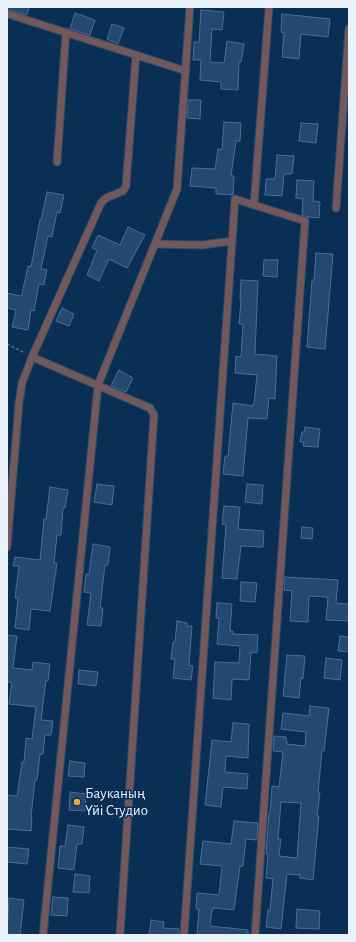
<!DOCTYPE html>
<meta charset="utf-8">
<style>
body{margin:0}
#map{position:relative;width:356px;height:942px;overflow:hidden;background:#092f54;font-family:"Alegreya Sans",sans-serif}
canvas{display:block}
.frame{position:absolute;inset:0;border:8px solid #e9f2fb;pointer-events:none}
</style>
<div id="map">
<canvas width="356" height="942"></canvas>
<div class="frame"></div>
</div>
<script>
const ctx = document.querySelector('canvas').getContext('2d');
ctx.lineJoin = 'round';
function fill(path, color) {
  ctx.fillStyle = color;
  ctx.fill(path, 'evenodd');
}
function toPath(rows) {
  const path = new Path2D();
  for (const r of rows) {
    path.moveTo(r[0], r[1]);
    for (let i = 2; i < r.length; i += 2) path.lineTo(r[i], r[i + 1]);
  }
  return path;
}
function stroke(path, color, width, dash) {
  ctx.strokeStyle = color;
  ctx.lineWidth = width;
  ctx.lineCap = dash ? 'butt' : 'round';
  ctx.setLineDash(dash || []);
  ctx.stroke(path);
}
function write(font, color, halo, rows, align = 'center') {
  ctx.font = font + ' "Alegreya Sans",sans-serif';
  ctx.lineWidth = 3;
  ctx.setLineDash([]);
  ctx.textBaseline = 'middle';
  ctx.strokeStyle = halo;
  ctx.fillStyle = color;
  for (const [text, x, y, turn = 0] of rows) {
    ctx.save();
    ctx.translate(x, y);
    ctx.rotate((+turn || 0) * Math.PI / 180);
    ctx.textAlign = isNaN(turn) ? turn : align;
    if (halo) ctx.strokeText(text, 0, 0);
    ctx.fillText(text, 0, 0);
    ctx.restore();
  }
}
const building = toPath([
 [7,7,29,7,27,15,7,9,7,7],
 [201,10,224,12,222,30,212,29,210,62,224,63,227,41,244,44,241,62,239,62,238,90,221,89,221,82,200,80,201,60,193,60,194,42,199,42,201,10],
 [75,13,95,20,90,35,70,29,75,13],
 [282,14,330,19,328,37,301,34,299,59,282,57,284,33,281,32,282,14],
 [112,24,124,28,118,44,107,39,112,24],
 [188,100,201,100,200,119,187,118,188,100],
 [224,122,241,123,240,141,236,141,231,176,234,176,233,195,216,194,216,188,190,186,192,168,215,169,218,149,222,150,224,122],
 [301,123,318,124,316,143,299,141,301,123],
 [277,155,294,156,292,174,284,174,282,196,265,195,266,179,275,179,277,155],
 [297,180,314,181,313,201,320,202,319,218,308,217,302,215,303,199,296,198,297,180],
 [47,192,64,195,60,213,57,212,52,237,48,236,41,269,47,270,44,285,39,284,34,311,31,310,28,330,12,327,16,310,7,308,7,293,21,296,22,294,28,266,31,267,40,220,41,220,47,192],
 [128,227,145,235,127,268,109,259,99,281,87,275,97,250,92,248,98,235,120,245,128,227],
 [316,253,333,254,325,349,307,347,312,280,314,280,316,253],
 [264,260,278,260,277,277,263,276,264,260],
 [241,280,258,281,255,354,277,356,275,399,269,398,267,419,248,418,243,476,223,474,225,456,228,456,233,403,253,406,253,404,254,404,257,375,235,373,236,356,241,357,243,324,239,324,241,299,240,299,241,280],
 [62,308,74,314,69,326,56,321,62,308],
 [119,370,133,378,126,392,111,386,119,370],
 [305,427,320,429,318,447,303,446,304,442,300,442,302,432,304,432,305,427],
 [97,484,114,486,112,505,94,502,97,484],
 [247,484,263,485,262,504,245,502,247,484],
 [50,487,68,490,65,508,63,508,61,535,57,535,54,563,57,563,50,611,31,609,29,630,15,628,18,598,15,598,19,566,13,566,15,557,40,560,44,519,46,519,50,487],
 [224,506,240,507,238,529,264,531,263,547,241,546,237,579,222,578,226,525,222,524,224,506],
 [302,527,313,528,312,539,301,538,302,527],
 [93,544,110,547,108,565,105,565,100,608,103,608,101,626,87,625,91,593,84,592,86,574,89,574,93,544],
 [285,577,338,580,336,603,349,604,348,621,326,620,328,597,309,596,308,622,290,621,292,591,284,590,285,577],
 [241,582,257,583,255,602,240,601,241,582],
 [217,603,232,604,230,631,233,631,233,634,258,635,257,653,251,652,249,680,232,679,231,700,213,698,215,662,239,663,240,646,217,644,219,618,216,618,217,603],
 [177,621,187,623,187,626,192,626,189,665,193,666,191,680,173,678,175,659,171,659,173,642,175,642,177,621],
 [7,635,17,636,13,668,32,670,33,662,50,664,48,681,46,680,41,720,53,721,51,735,45,735,43,754,40,754,37,780,35,780,31,817,32,817,31,831,7,829,7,795,17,796,22,762,24,762,26,738,32,739,36,707,9,704,12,682,7,682,7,635],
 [340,636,349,637,349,652,338,651,340,636],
 [287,655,305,656,303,679,301,678,299,698,283,696,287,655],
 [326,658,342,660,340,680,324,678,326,658],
 [79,670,98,672,96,686,78,684,79,670],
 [310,706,329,708,324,751,322,751,318,793,320,793,317,816,319,816,313,880,300,878,300,875,287,874,281,929,266,927,268,910,270,910,273,879,266,878,268,854,266,854,269,813,270,813,272,786,279,787,283,752,273,751,274,736,286,737,287,744,305,746,306,732,281,729,283,713,309,716,310,706],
 [281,802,301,803,297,858,279,856,281,839,278,839,281,802],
 [233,723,249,724,248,758,226,756,225,772,248,774,247,789,223,787,221,807,205,805,212,740,231,742,233,723],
 [70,761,85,763,84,777,68,776,70,761],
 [70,792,86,794,85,811,69,810,70,792],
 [234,821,258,823,257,840,246,839,243,866,240,866,234,910,213,908,213,910,212,910,210,926,248,930,248,935,197,935,199,909,196,909,197,893,219,895,222,866,200,864,203,841,231,844,234,821],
 [68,825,84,827,82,844,77,844,74,870,58,868,60,846,65,846,68,825],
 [7,847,29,849,27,864,7,862,7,847],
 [75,874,90,876,89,893,73,892,75,874],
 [53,897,68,898,67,916,51,915,53,897],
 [9,898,24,900,20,935,7,934,9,898],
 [297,909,320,911,319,929,296,928,297,909],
 [151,920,164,922,163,928,179,929,179,935,149,935,151,920]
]);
const path = toPath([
 [7,344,25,353]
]);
const street = toPath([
 [8,14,186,71],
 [57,162,66,32],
 [254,205,269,7],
 [336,208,349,29],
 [155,244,202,245,232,241],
 [32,357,150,408,154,415,120,935],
 [7,547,19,403,22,383,32,357,101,203,106,198,123,191,126,186,136,55],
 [43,935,98,385,177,189,190,7],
 [184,935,235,199,305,221,255,935]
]);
const markers = [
 [77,802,4,"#efa73d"]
];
const poiNames = [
 ["Бауканың",85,793],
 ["Үйі Студио",85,810]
];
fill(building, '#244971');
stroke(building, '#486e98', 1);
stroke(street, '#284a6b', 9);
stroke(path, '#516e8a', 1.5, [3, 2]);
stroke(street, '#73585b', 7);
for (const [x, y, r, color] of markers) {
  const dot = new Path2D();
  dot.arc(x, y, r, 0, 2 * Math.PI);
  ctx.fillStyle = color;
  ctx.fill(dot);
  stroke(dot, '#092f54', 1.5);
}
write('15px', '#e9f2fb', '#092f54', poiNames, 'left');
</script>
